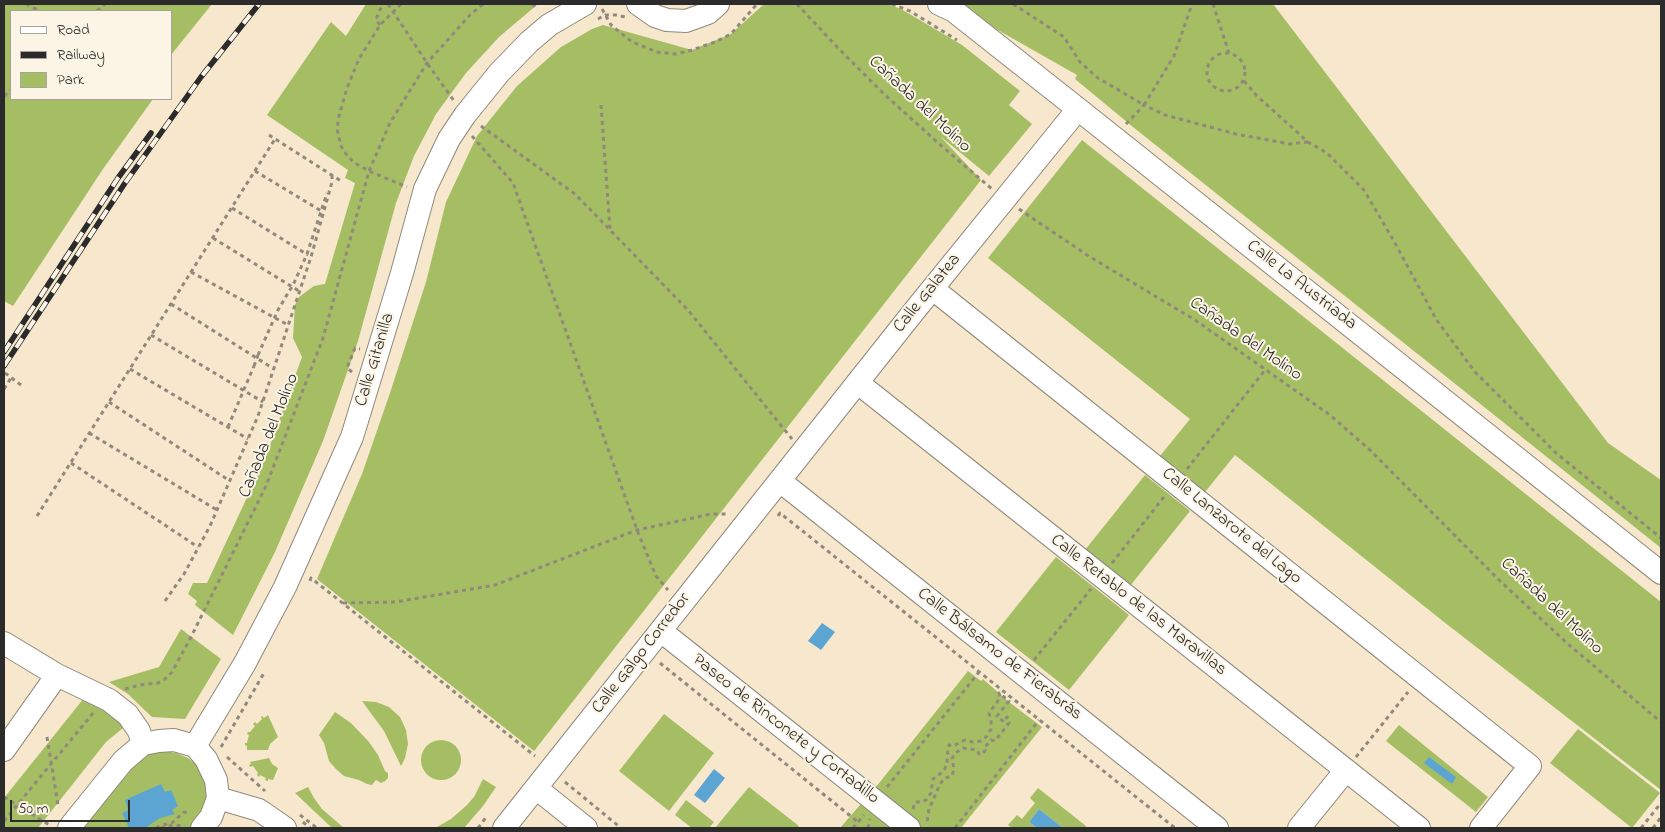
<!DOCTYPE html>
<meta charset="utf-8">
<style>
body{margin:0}
#map{position:relative;width:1665px;height:832px;overflow:hidden;background:#f6e7cd;font-family:"Indie Flower",sans-serif}
canvas{display:block}
.frame{position:absolute;inset:0;border:5px solid #2b2b2b;pointer-events:none}
.legend{position:absolute;left:10px;top:10px;width:162px;height:90px;box-sizing:border-box;background:#fcf5e5;border:1px solid #a8a49b;margin:0;padding:6px 9px;list-style:none;font-size:15px;color:#2b2b2b}
.legend li{display:flex;align-items:center;gap:10px;height:25px}
.legend b{width:25px;border:1px solid #a8a49b}
.scale{position:absolute;left:10px;top:800px;width:120px;height:22px;box-sizing:border-box;border:2px solid #2b2b2b;border-top:0;padding-left:6px;font-size:15px;line-height:18px;white-space:nowrap;color:#2b2b2b;-webkit-text-stroke:4px #fcf5e5;paint-order:stroke}
</style>
<div id="map">
<canvas width="1665" height="832"></canvas>
<div class="frame"></div>
<ul class="legend">
<li><b style="height:6px;background:#fff"></b>Road</li>
<li><b style="height:6px;background:#2b2b2b"></b>Railway</li>
<li><b style="height:14px;background:#a5be63"></b>Park</li>
</ul>
<div class="scale">50 m</div>
</div>
<script>
const ctx = document.querySelector('canvas').getContext('2d');
ctx.lineJoin = 'round';
function fill(path, color) {
  ctx.fillStyle = color;
  ctx.fill(path, 'evenodd');
}
function toPath(rows) {
  const path = new Path2D();
  for (const r of rows) {
    if (r.length === 3) {
      path.moveTo(r[0] + r[2], r[1]);
      path.arc(r[0], r[1], r[2], 0, 2 * Math.PI);
      continue;
    }
    path.moveTo(r[0], r[1]);
    for (let i = 2; i < r.length; i += 2) path.lineTo(r[i], r[i + 1]);
  }
  return path;
}
function stroke(path, color, width, dash) {
  ctx.strokeStyle = color;
  ctx.lineWidth = width;
  ctx.lineCap = dash ? 'butt' : 'round';
  ctx.setLineDash(dash || []);
  ctx.stroke(path);
}
function write(font, color, halo, rows, align = 'center') {
  ctx.font = font + ' "Indie Flower",sans-serif';
  ctx.lineWidth = 4;
  ctx.setLineDash([]);
  ctx.textBaseline = 'middle';
  ctx.strokeStyle = halo;
  ctx.fillStyle = color;
  for (const [text, x, y, turn = 0] of rows) {
    ctx.save();
    ctx.translate(x, y);
    ctx.rotate((+turn || 0) * Math.PI / 180);
    ctx.textAlign = isNaN(turn) ? turn : align;
    if (halo) ctx.strokeText(text, 0, 0);
    ctx.fillText(text, 0, 0);
    ctx.restore();
  }
}
const green = toPath([
 [4,4,212,4,171,55,171,11,11,11,11,99,153,99,103,169,13,306,4,301],
 [366,4,538,4,499,37,466,73,436,114,414,156,396,203,358,341,323,441,275,552,233,635,195,605,197,601,188,594,193,583,207,583,265,459,302,357,293,338,295,305,299,297,314,286,325,284,355,183,345,178,348,170,267,115,331,22,346,36],
 [764,4,888,4,901,9,962,45,1020,91,1009,105,1032,124,989,176,940,136,981,180,534,751,317,579,362,474,390,393,426,282,446,202,477,136,517,86,561,47,592,29,603,25,692,50,731,34],
 [952,4,1273,4,1608,443,1661,480,1661,548,1133,127,1075,79,1077,75],
 [1082,140,1661,602,1661,790,1444,622,1235,455,1205,492,1160,456,1190,419,988,258],
 [1145,475,1190,511,1130,586,1085,550],
 [1056,557,1129,615,1069,690,996,632],
 [181,629,221,659,185,719,152,717,128,694,109,682,159,667],
 [968,671,981,681,983,679,1009,702,1042,727,961,828,840,828,880,782],
 [84,698,118,720,123,728,106,742,38,828,4,828,4,798],
 [362,701,376,702,389,707,400,717,406,730,408,744,405,758,401,766,384,731],
 [335,712,351,723,369,742,378,755,385,771,388,773,388,778,385,781,381,783,376,780,372,785,367,784,359,780,344,776,336,769,329,761,324,743,319,735],
 [664,714,714,753,669,811,619,771],
 [268,715,278,737,270,744,268,750,247,750,247,746,245,745,245,743,247,743,249,735,247,734,248,732,250,732,255,726,253,724,255,722,257,724,262,719,261,717,262,716,264,718],
 [1399,725,1488,797,1476,812,1386,741],
 [1578,729,1660,793,1632,828,1550,763],
 [441,760,20],
 [163,751,176,753,188,758,198,766,204,778,207,791,206,804,191,828,83,828,139,760,150,754],
 [269,758,272,764,278,768,273,780,268,779,268,781,265,780,266,778,260,775,259,777,257,775,258,773,253,766,250,767,249,765,251,764,250,762],
 [483,779,496,787,483,806,464,828,435,828,451,819,467,805,474,797],
 [308,787,314,798,322,809,344,828,332,828,295,793],
 [749,787,799,826,797,828,715,828],
 [1038,788,1086,826,1086,828,1063,828,1039,809,1029,822,1037,828,1012,828,1008,825,1017,815,1022,819,1035,803,1030,798],
 [686,800,714,822,709,828,692,828,675,815]
]);
const water = toPath([
 [822,623,835,632,821,650,808,641],
 [1429,757,1456,777,1452,784,1424,763],
 [714,769,725,778,705,803,694,795],
 [161,784,165,792,171,790,178,806,172,810,175,814,160,818,145,828,129,828,122,813,128,810,125,800],
 [1039,809,1063,828,1037,828,1029,822]
]);
const path = toPath([
 [26,4,40,11],
 [388,4,427,63,454,101],
 [401,4,380,25,359,59,347,88,339,116,337,129,341,146,346,154,353,162,369,171,407,187],
 [532,4,537,8],
 [797,4,838,48,884,94,937,142,992,189],
 [892,4,910,11,957,40],
 [1013,4,1064,37,1080,62,1098,78,1144,105,1174,56,1192,4],
 [1213,4,1229,53],
 [602,9,611,25,632,42,657,52,676,54,692,50,715,42,731,34,757,4],
 [97,11,105,4],
 [598,19,605,15,616,15,625,17],
 [380,25,376,20,379,11,384,4],
 [1226,72,19],
 [1244,81,1257,96,1308,142,1327,153,1364,190,1395,243,1436,319,1475,372,1556,453,1661,538],
 [4,96,11,90],
 [601,105,610,229],
 [1126,124,1144,105,1165,115,1236,134,1290,144,1308,142],
 [481,126,575,194,688,310,792,439],
 [269,135,341,181],
 [472,136,513,183,637,530,656,576,668,590],
 [255,171,323,212],
 [232,208,308,255],
 [1019,209,1087,255,1195,320,1330,415,1371,451,1499,580,1569,645,1661,722],
 [213,238,299,291],
 [191,272,288,325],
 [171,304,274,369],
 [151,335,263,402],
 [258,355,278,310,294,283,307,254,327,193],
 [130,369,248,439],
 [352,372,347,368,355,348,360,349],
 [5,373,21,385],
 [4,389,11,378],
 [109,402,230,481],
 [228,427,254,366],
 [89,433,217,510],
 [71,463,198,547],
 [1187,469,1265,370],
 [37,516,275,139],
 [778,516,780,513,1175,828],
 [1112,563,1164,497],
 [310,581,311,578,535,756],
 [165,601,184,574,210,526,258,416,311,257,332,182,332,176,334,174],
 [343,603,395,602,495,585,637,530,711,514,728,514],
 [1034,660,1091,589],
 [660,663,858,822],
 [125,689,140,685,158,683,165,679,172,672,191,637,266,486,323,338,369,171,390,123,427,63,470,15,483,4],
 [47,737,58,805],
 [221,747,264,673,262,672],
 [227,757,265,791],
 [1356,757,1408,692],
 [565,782,621,828],
 [887,787,979,672],
 [4,797,51,826],
 [913,809,915,802,921,802,926,800,931,793,933,779,944,771,947,763,948,748,949,745,953,746,965,740,973,742,981,741,987,736,991,729,991,721,989,713,1000,698,999,693,1009,701,997,716,1004,722,1007,717,1009,723,995,741,991,740,984,748,985,750,983,754,979,754,977,750,963,748,954,754,952,759,954,769,952,776,945,778,940,784,929,809,927,822,926,822],
 [300,815,317,828],
 [4,821,94,712],
 [303,822,310,828],
 [156,828,162,825,172,823,184,812,190,814],
 [161,828,173,825,185,826],
 [478,828,487,816],
 [853,828,864,815],
 [868,828,870,819],
 [955,828,1039,720],
 [1641,828,1661,803],
 [1653,828,1661,817]
]);
const minor = toPath([
 [638,4,655,16,667,20,686,21,708,13,718,4],
 [939,4,954,11,1078,109,1661,573],
 [933,289,1530,766,1481,828],
 [858,383,1419,828],
 [780,481,1217,828],
 [661,631,909,828],
 [4,643,57,675,109,700,128,715,139,731,143,744],
 [195,746,245,663,285,587,352,437,402,273,425,189,449,139,465,115,499,73,529,42,549,25,585,4],
 [4,750,57,675],
 [536,788,586,828],
 [218,798,259,810,285,828],
 [69,828,123,761,143,744,159,741,174,740,195,746,206,759,216,780,218,798,211,817,202,828],
 [504,828,915,310,1078,109],
 [1299,828,1346,770]
]);
const rail = toPath([
 [4,352,118,178,151,133],
 [4,366,125,183,201,77,259,4]
]);
const pathBridge = toPath([
 [254,366,258,355]
]);
const streetNames = [
 ["Cañada del Molino",919,105,43],
 ["Calle La Austriada",1301,286,38],
 ["Calle Galatea",928,294,-51],
 ["Cañada del Molino",1245,340,35],
 ["Calle Gitanilla",376,360,-73],
 ["Cañada del Molino",270,436,-68],
 ["Calle Lanzarote del Lago",1231,527,39],
 ["Calle Retablo de las Maravillas",1138,606,38],
 ["Cañada del Molino",1551,607,43],
 ["Calle Galgo Corredor",642,654,-52],
 ["Calle Bálsamo de Fierabrás",999,655,38],
 ["Paseo de Rinconete y Cortadillo",785,730,38]
];
fill(green, '#a5be63');
fill(water, '#5ca5d3');
stroke(minor, '#90897c', 24);
stroke(path, '#90897c', 3, [4, 4]);
stroke(minor, '#fff', 22);
stroke(rail, '#2b2b2b', 5.5);
stroke(rail, '#fcf5e5', 4, [11]);
stroke(pathBridge, '#90897c', 3, [4, 4]);
write('18px', '#2b2b2b', '#fcf5e5', streetNames);
</script>
